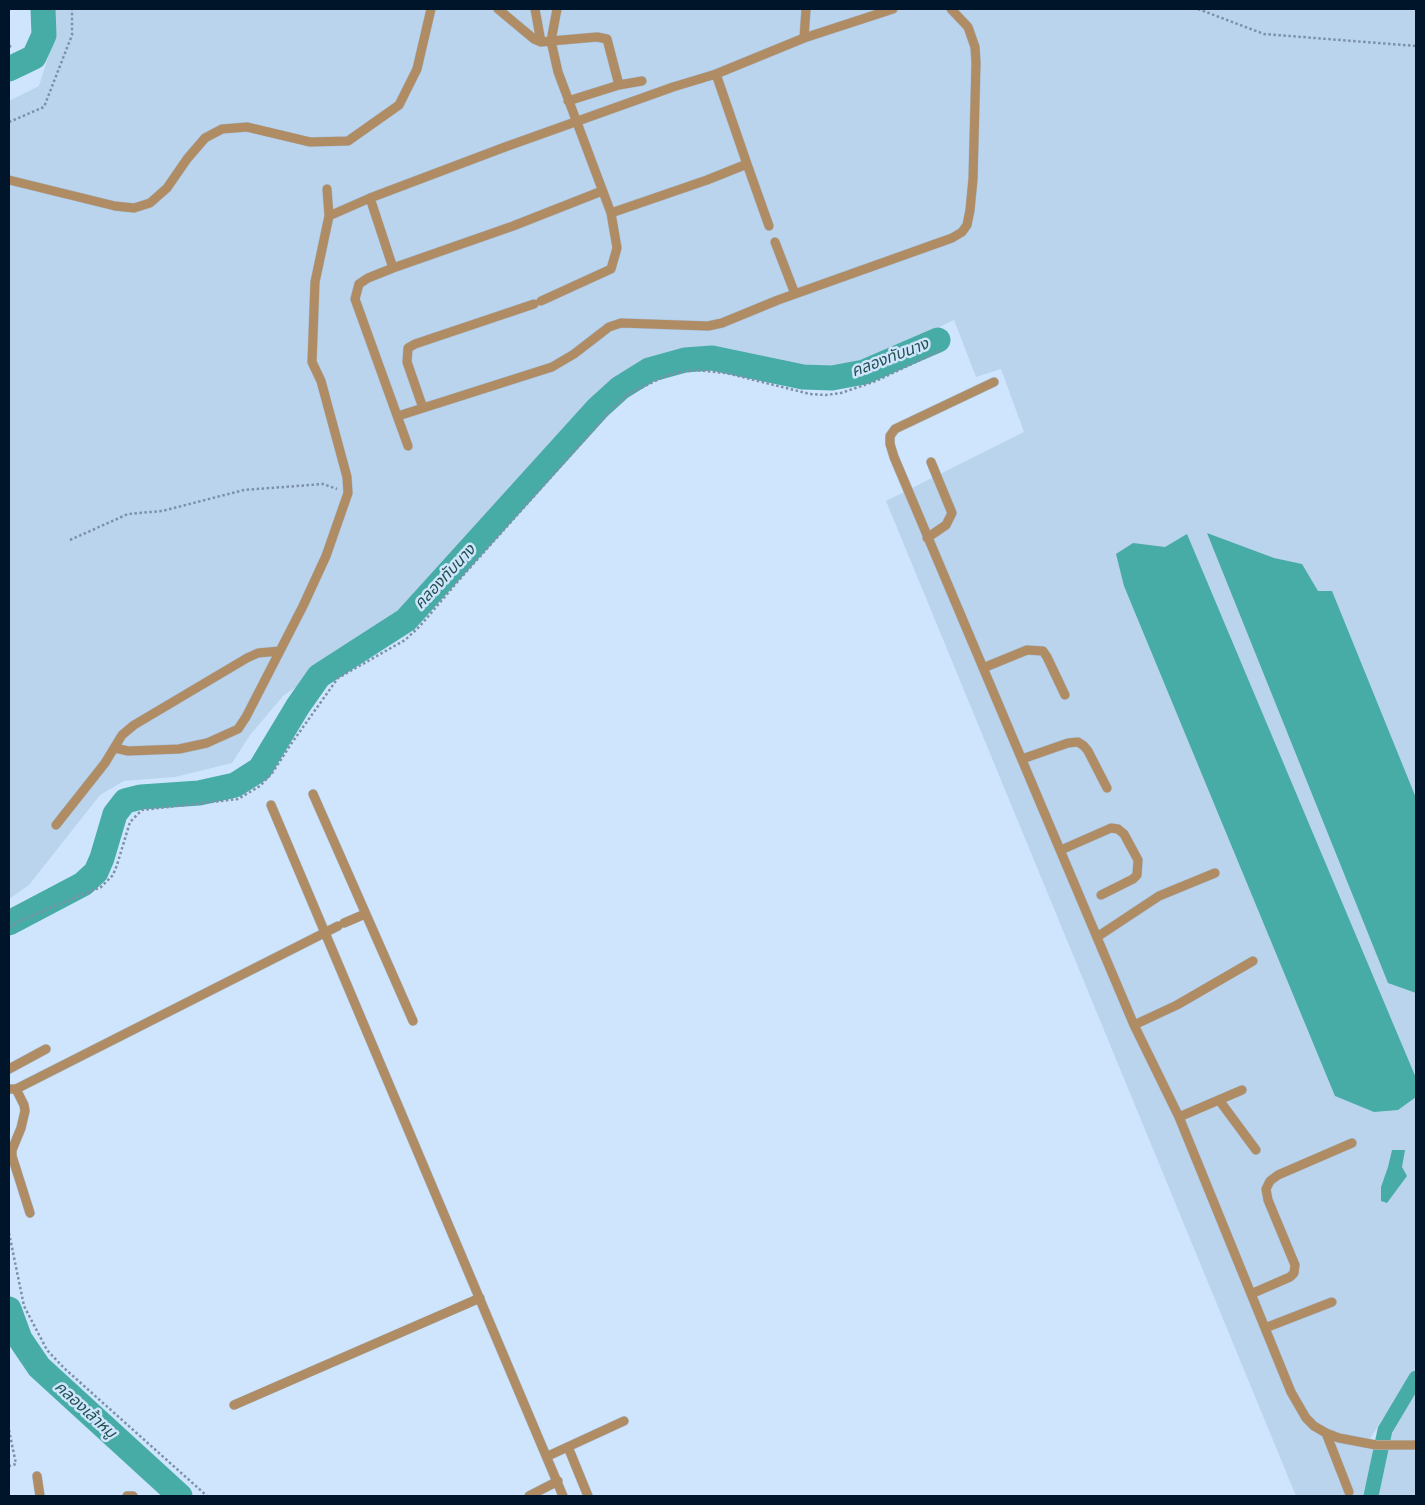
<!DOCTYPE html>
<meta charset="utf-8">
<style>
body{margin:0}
#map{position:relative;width:1425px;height:1505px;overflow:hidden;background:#cee5fd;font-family:"Open Sans",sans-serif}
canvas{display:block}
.frame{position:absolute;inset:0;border:10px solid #01152a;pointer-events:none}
</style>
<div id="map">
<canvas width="1425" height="1505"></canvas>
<div class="frame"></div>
</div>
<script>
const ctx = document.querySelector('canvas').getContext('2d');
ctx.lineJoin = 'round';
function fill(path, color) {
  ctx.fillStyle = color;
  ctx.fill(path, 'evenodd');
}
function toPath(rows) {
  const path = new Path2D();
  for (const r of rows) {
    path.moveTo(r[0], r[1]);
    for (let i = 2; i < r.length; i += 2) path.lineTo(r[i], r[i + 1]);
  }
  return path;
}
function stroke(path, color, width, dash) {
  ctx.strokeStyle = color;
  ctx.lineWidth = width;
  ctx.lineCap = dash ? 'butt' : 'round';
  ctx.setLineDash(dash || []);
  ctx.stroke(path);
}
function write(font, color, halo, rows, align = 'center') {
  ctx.font = font + ' "Open Sans","Noto Sans Thai",sans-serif';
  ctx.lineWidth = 5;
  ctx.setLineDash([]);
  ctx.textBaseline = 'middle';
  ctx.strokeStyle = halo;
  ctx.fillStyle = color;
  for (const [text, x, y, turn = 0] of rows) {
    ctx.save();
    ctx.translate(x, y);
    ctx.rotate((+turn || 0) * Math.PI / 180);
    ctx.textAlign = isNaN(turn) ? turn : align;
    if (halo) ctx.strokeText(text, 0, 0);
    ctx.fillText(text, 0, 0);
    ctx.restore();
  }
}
const built = toPath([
 [33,9,1416,9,1416,1367,1364,1448,1388,1451,1394,1424,1416,1390,1416,1496,1296,1496,886,501,1024,432,1001,369,976,377,954,320,855,367,832,371,690,355,658,360,500,502,382,632,284,695,250,735,232,763,175,777,124,781,100,795,29,885,9,899,9,101,39,86,50,51]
]);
const water = toPath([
 [1207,533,1274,558,1302,564,1318,591,1332,591,1416,798,1416,993,1388,983],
 [1187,534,1416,1078,1416,1097,1398,1110,1374,1112,1335,1096,1124,586,1116,554,1133,543,1165,547],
 [1392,1150,1405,1150,1402,1167,1407,1176,1387,1203,1381,1201,1381,1187,1388,1167]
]);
const canal = toPath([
 [1371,1496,1385,1430,1416,1378]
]);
const river = toPath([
 [9,69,34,57,44,35,43,9],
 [9,923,83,884,96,872,102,858,115,814,125,801,141,797,199,793,235,785,260,769,298,706,319,676,406,620,598,408,620,388,649,370,685,360,712,358,803,377,832,378,864,372,938,340],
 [9,1309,20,1339,39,1367,180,1496]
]);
const path = toPath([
 [1198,9,1264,34,1416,46],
 [9,47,12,45],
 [9,122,44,107,72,35,72,9],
 [70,540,128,514,162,511,244,490,323,484,337,489],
 [9,928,19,921,101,887,113,875,117,865,130,822,142,810,238,799,260,786,273,772,291,744,338,678,405,640,420,626,459,580,611,410,627,395,663,377,680,372,696,370,726,373,810,394,826,395,841,393,876,381,941,350],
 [9,1233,24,1306,47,1350,64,1368,207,1496],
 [9,1430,16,1464,9,1466]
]);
const lane = toPath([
 [498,9,534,39,541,42,551,41,558,72,611,213],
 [535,9,541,42],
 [557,9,551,41,597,37,607,39,619,85],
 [804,38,893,9],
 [568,101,619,85,642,81],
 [747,164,769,226],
 [9,180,115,206,134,208,150,203,167,188,187,159,205,138,222,129,247,127,310,142,348,141,399,105,417,69,431,9],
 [370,198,393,268,513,226,602,191],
 [329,216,370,198,505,147,673,87,716,74,804,38,806,9],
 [775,242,795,294],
 [393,268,368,278,359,284,355,299,408,446],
 [541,301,611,269,617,248,611,213,707,180,747,164,716,74],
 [994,382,895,429,890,436,890,444,894,457,1134,1025,1179,1117,1291,1392,1306,1418,1314,1426,1326,1433,1339,1438,1376,1445,1416,1445],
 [423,408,407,362,408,348,415,344,534,304],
 [398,416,552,367,574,354,609,327,621,323,708,326,722,323,778,300,952,238,962,232,967,225,970,210,973,179,976,63,975,47,968,27,951,9],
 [927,538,946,525,952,513,931,462],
 [983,668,1027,650,1043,651,1047,657,1065,695],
 [115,748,128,751,179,749,207,743,238,729,246,717,303,606,326,556,348,493,347,477,321,381,312,362,315,282,329,216,327,189],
 [1022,759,1068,743,1078,742,1084,746,1088,751,1107,788],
 [313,794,413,1021],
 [271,805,563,1496],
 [56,825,105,763,122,735,134,725,247,658,258,653,280,651],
 [1061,850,1111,828,1118,829,1124,834,1138,860,1137,875,1133,879,1101,895],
 [344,923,365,914],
 [1097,937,1159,896,1215,873],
 [1134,1025,1177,1005,1253,961],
 [9,1069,46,1049],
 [9,1089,16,1089,22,1086,338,926],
 [16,1089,24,1105,25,1111,21,1128,12,1150,12,1156,30,1213],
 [1219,1100,1256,1150],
 [1179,1117,1242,1090],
 [1251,1294,1290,1277,1294,1273,1295,1265,1268,1200,1266,1189,1270,1181,1278,1175,1352,1143],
 [1265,1328,1332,1302],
 [234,1405,480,1298],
 [1326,1433,1349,1492],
 [568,1447,588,1496],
 [548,1456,624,1421],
 [37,1476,40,1496],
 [127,1496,133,1496],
 [529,1496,558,1481]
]);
const waterNames = [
 ["คลองทับนาง",890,358,-21],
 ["คลองทับนาง",445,577,-47],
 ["คลองเล้าหมู",85,1410,42]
];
fill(built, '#bbd4ee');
fill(water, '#47aca6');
stroke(canal, '#47aca6', 15);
stroke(river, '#47aca6', 25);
stroke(lane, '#a9c0d7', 10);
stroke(path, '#7c91a8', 2.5, [2.5, 2.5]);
stroke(lane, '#af8c64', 9);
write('italic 16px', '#24514e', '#cee5fd', waterNames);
</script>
